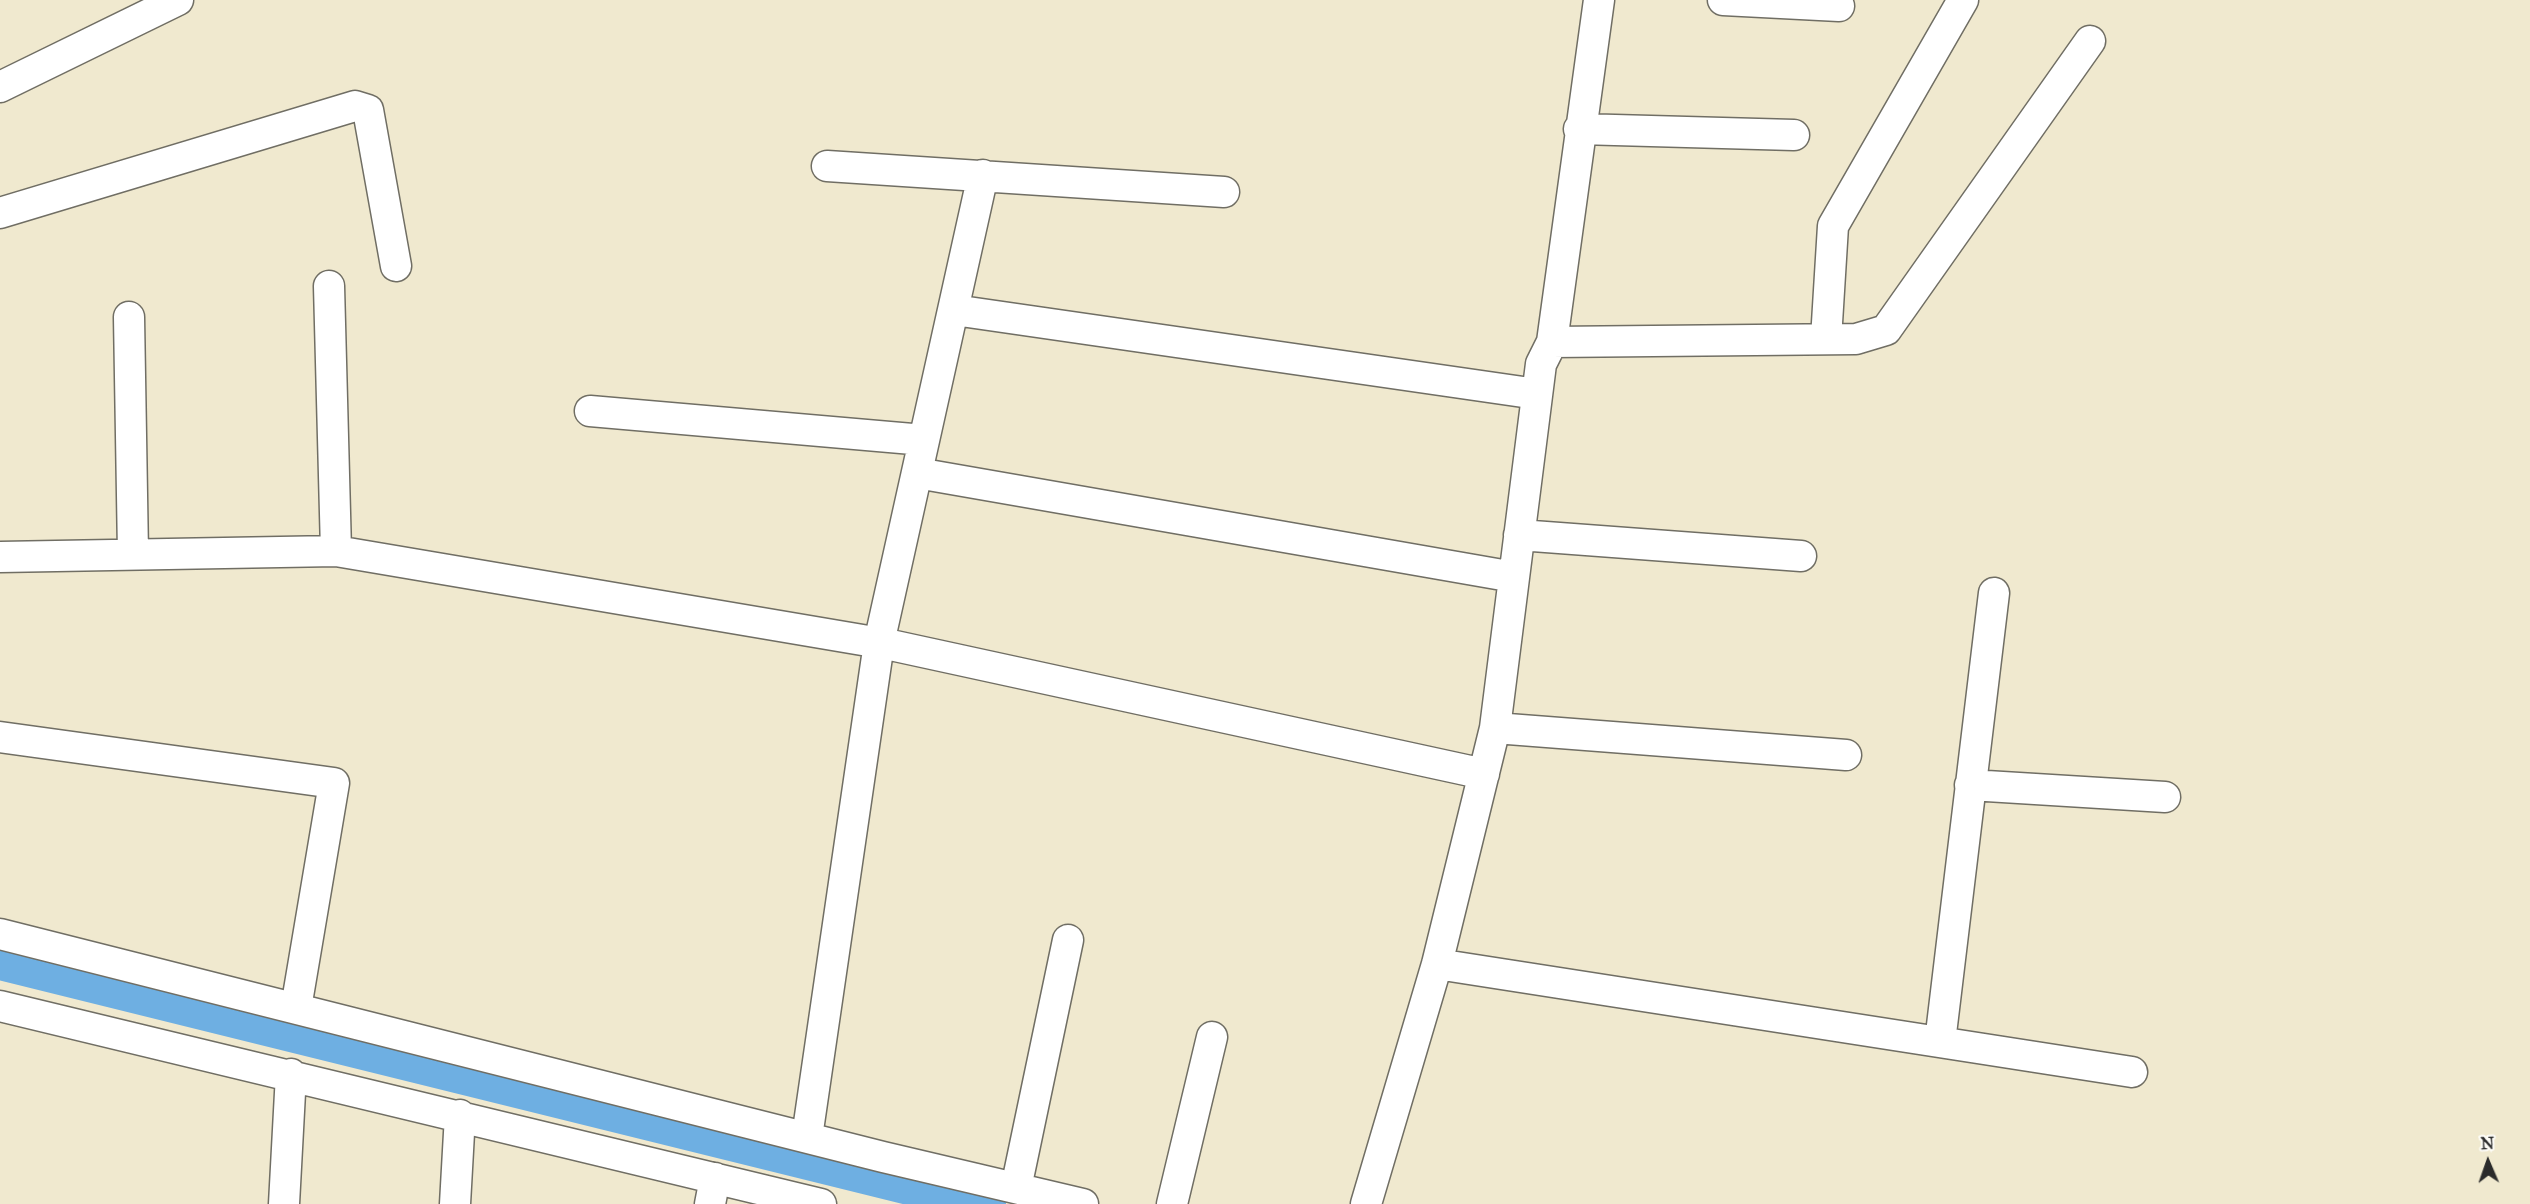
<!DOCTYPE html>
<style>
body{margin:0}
#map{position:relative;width:2530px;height:1204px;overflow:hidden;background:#f0e9cf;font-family:"IM FELL Great Primer",serif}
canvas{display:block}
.north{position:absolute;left:2458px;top:1132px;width:60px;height:60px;-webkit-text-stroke:4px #fdfcf7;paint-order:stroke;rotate:358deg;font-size:16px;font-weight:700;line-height:24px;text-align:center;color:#2b2b2b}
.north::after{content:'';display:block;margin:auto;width:21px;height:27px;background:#2b2b2b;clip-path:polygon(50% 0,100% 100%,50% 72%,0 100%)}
</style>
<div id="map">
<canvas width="2530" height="1204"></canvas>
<div class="north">N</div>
</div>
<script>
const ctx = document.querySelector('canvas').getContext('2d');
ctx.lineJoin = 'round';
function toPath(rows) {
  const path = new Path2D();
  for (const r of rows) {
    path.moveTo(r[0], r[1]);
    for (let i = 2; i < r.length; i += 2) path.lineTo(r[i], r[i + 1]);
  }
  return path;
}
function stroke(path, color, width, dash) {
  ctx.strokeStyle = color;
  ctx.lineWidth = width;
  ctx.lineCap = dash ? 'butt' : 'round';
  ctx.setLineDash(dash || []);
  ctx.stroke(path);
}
const canal = toPath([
 [0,960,986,1204]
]);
const minor = toPath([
 [1723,0,1839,6],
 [0,87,178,0],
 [1579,129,1794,135],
 [827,166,1224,192],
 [0,213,355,106,368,110,396,266],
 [329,286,336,551],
 [954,310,1537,394],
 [129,317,133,554],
 [1826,339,1833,226,1963,0],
 [1552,342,1599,0],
 [590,411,924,440],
 [917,473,1514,577],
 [1519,535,1801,556],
 [0,557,336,551,886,644,1484,774],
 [1495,728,1846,755],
 [0,737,334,783,296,1008],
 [1970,785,2165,797],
 [0,934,883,1157,1083,1204],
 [1437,964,2132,1072],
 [0,1006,821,1204],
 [1940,1042,1994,593],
 [807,1137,879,643,983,175],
 [1016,1188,1068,940],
 [284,1204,291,1074],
 [455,1204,460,1115],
 [710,1204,715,1178],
 [1172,1204,1212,1037],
 [1366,1204,1437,964,1495,728,1541,364,1552,342,1856,339,1886,330,2090,41]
]);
stroke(canal, '#6eafe2', 40);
stroke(minor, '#706e64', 33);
stroke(minor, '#fff', 30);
</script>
